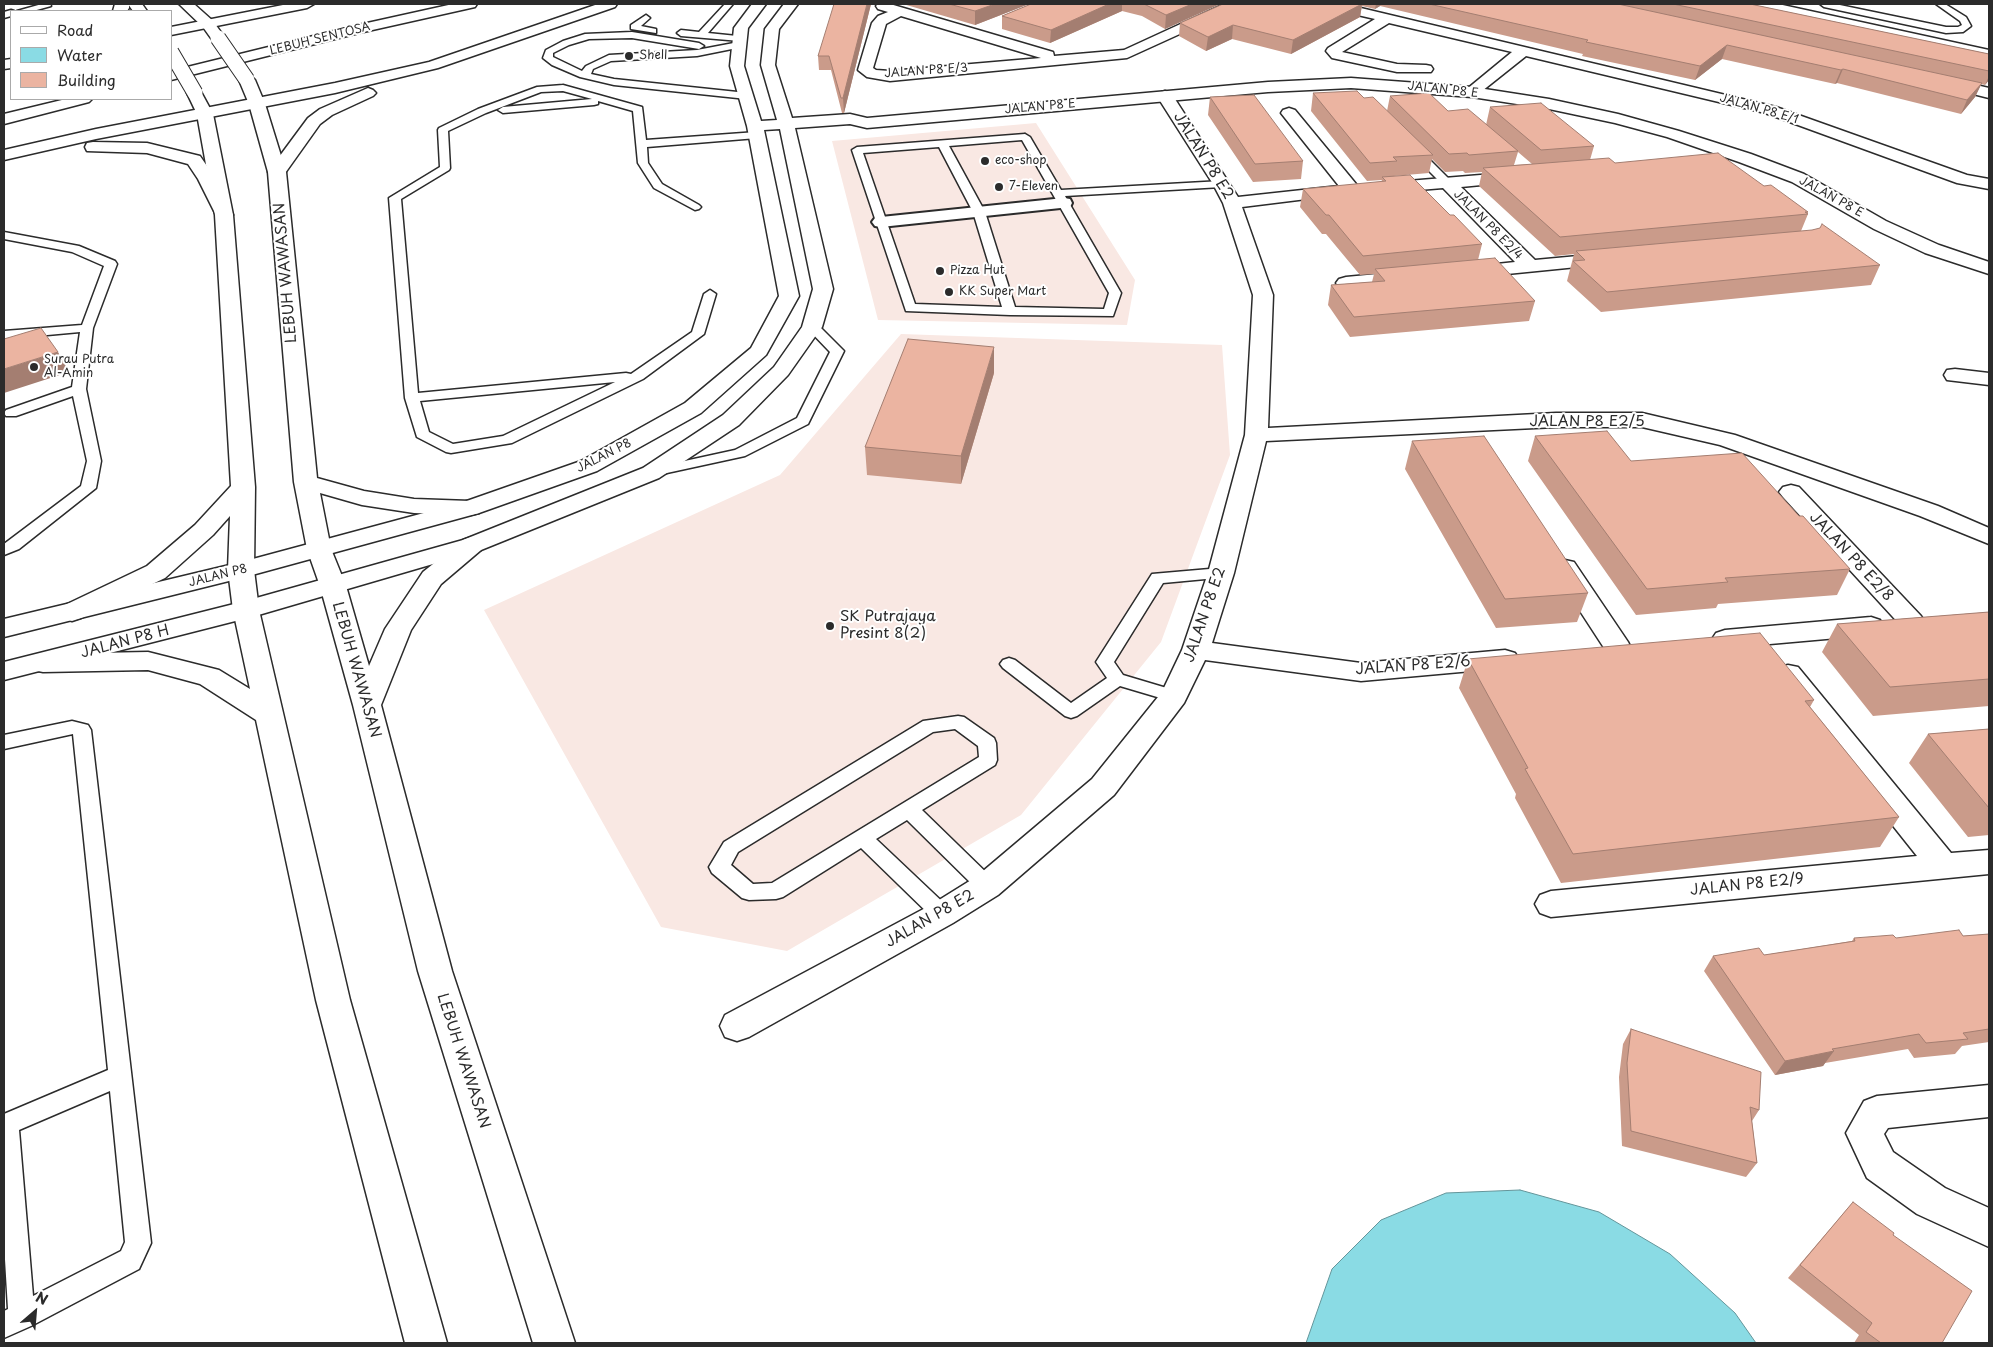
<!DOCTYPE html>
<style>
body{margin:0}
#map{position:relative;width:1993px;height:1347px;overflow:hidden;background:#fff;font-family:"Playpen Sans",sans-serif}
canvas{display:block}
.frame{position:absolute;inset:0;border:5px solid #2b2b2b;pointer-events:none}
.legend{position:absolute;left:10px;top:10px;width:162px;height:90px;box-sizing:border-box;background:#fff;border:1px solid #aaa;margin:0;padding:6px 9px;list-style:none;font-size:15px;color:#2b2b2b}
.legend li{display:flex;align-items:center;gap:10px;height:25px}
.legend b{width:25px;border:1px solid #aaa}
.north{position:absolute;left:10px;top:1287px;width:50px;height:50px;-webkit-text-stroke:4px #fff;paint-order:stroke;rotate:27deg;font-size:14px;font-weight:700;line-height:20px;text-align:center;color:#2b2b2b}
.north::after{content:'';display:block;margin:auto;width:18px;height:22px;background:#2b2b2b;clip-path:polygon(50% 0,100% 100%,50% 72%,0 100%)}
</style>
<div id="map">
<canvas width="1993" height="1347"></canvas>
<div class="frame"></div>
<ul class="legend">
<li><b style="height:6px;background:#fff"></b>Road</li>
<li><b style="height:14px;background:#8adbe4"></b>Water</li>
<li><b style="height:14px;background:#ebb4a1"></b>Building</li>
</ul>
<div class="north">N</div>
</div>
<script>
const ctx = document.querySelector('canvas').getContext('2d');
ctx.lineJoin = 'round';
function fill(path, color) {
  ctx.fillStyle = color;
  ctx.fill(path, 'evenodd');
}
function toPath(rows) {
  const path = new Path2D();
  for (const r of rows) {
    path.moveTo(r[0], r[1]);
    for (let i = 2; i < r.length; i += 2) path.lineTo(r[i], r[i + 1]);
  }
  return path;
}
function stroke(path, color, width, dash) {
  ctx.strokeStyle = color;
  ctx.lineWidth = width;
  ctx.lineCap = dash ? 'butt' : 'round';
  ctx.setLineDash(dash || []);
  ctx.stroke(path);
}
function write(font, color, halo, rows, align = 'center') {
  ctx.font = font + ' "Playpen Sans",sans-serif';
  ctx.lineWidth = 4;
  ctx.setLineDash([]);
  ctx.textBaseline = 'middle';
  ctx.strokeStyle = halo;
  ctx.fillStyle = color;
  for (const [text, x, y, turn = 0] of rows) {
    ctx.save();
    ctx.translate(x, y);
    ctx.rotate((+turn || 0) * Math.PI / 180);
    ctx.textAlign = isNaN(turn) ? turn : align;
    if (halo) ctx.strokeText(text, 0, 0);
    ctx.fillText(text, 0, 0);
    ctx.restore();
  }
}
const built = toPath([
 [1036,123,1135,280,1127,325,878,320,832,141],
 [901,334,1222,345,1230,455,1161,642,1021,815,787,951,661,927,484,610,780,475]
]);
const water = toPath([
 [1520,1190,1599,1212,1670,1254,1735,1313,1756,1343,1306,1343,1332,1269,1381,1220,1446,1193,1520,1190]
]);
const service = toPath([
 [42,4,50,4,51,6,33,11,17,11,42,4],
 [725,4,733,4,708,33,737,36,740,37,740,41,681,36,677,33,681,30,699,32,725,4],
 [1820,4,1835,4,1946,27,1958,27,1962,25,1960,21,1936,4,1945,4,1966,17,1971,26,1963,32,1946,33,1824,7,1820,4],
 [11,10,14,11,11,11,11,16,4,18,4,12,11,10],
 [646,15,650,18,641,26,656,29,656,33,631,29,631,25,646,15],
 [632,32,699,43,704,46,699,49,632,38,589,39,569,45,553,53,553,57,582,71,586,66,609,55,697,50,739,42,742,43,742,47,697,56,611,61,593,69,591,74,614,79,747,93,752,96,747,99,614,85,580,77,552,65,543,58,546,50,563,41,585,34,632,32],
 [563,85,642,107,646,140,757,132,762,135,757,138,647,147,648,163,662,184,699,205,701,207,699,209,695,210,654,188,638,163,633,111,598,101,598,104,594,105,503,113,498,110,503,107,592,99,563,91,541,92,486,113,448,131,450,168,449,170,401,199,418,393,626,373,631,374,692,332,704,294,710,290,716,294,704,334,643,379,512,443,451,453,446,452,417,437,405,398,389,198,440,167,438,130,439,128,478,109,537,87,563,85],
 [615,382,503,436,453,444,429,432,420,401,615,382],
 [1025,134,1030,137,1061,190,1222,181,1227,184,1222,187,1065,196,1121,293,1113,316,1010,315,906,311,852,150,857,147,1025,134],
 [1022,140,1109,293,1104,309,1015,307,985,212,949,146,1022,140],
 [939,147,973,212,1002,307,915,304,863,153,939,147],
 [1414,147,1418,148,1451,181,1452,183,1451,185,1443,185,1410,152,1409,150,1410,148,1414,147],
 [4,232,79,246,115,261,117,264,93,328,86,389,101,461,96,488,19,549,4,555,4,544,81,486,87,461,73,396,16,416,6,416,4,413,6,410,72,387,80,332,4,339,4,331,82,325,104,266,72,252,4,239,4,232],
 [812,323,817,324,844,351,808,424,745,456,653,476,648,475,646,472,648,469,735,450,797,418,830,352,806,327,812,323],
 [1221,568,1227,569,1229,573,1227,577,1163,583,1114,662,1123,675,1180,692,1183,696,1180,700,1174,702,1120,686,1077,716,1071,718,1065,716,1003,668,1000,664,1003,660,1009,658,1015,660,1071,703,1107,678,1096,662,1152,574,1221,568],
 [958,716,964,717,994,738,996,743,997,760,995,765,922,810,994,880,997,886,994,892,987,894,980,892,907,820,876,839,949,908,952,914,949,920,942,922,935,920,861,848,783,897,776,899,749,900,742,898,712,873,709,867,724,842,923,721,958,716],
 [955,729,978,746,979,757,772,883,753,884,731,865,738,852,933,732,955,729],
 [72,721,88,725,91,730,151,1243,139,1269,31,1326,4,1338,4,1311,8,1309,4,1243,4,1114,108,1070,73,734,4,749,4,735,72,721],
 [110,1091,125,1242,121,1251,33,1296,19,1130,110,1091]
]);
const pedestrian = toPath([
 [1064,198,1070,199,1072,203,1070,207,881,227,875,226,872,222,875,218,881,217,1064,198]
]);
const minor = toPath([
 [878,4,890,4,1053,52,1054,56,1124,50,1224,4,1241,4,1239,7,1127,58,890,81,867,77,858,70,872,23,878,16,888,12,878,9,876,6,878,4],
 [901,16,1041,58,890,71,876,70,873,68,886,24,901,16],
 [1321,4,1344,4,1776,107,1967,175,1989,179,1989,189,1957,183,1765,113,1526,56,1477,95,1467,95,1464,92,1467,89,1512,52,1389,23,1342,52,1397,64,1426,65,1431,66,1433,69,1431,72,1397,72,1332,58,1326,51,1328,48,1375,19,1323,7,1321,4],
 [1942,77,1989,88,1989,98,1937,85,1934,82,1937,79,1942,77],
 [1165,91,1170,93,1173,96,1238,197,1339,186,1281,113,1283,110,1289,108,1295,110,1361,190,1358,194,1352,195,1347,194,1242,207,1273,295,1268,428,1556,413,1642,413,1735,435,1938,506,1989,528,1989,544,1920,516,1720,445,1642,427,1556,427,1266,441,1234,573,1212,643,1361,663,1505,650,1515,653,1519,659,1515,665,1505,668,1361,681,1205,660,1184,703,1114,795,998,895,953,923,749,1037,737,1041,725,1037,720,1026,725,1015,931,905,976,877,1092,779,1162,692,1182,650,1208,573,1245,435,1253,295,1223,203,1213,184,1157,96,1160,93,1165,91],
 [1517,172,1523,173,1526,177,1523,181,1461,187,1535,260,1610,253,1617,255,1619,259,1617,263,1467,278,1460,276,1457,272,1460,268,1515,262,1443,188,1383,193,1377,192,1374,188,1377,184,1383,183,1517,172],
 [1409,271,1416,273,1419,277,1416,281,1346,289,1339,287,1336,283,1339,279,1346,277,1409,271],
 [1955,369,1989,373,1989,385,1947,380,1944,375,1947,370,1955,369],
 [1791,485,1799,487,1921,616,1925,622,1921,628,1912,631,1903,628,1783,497,1779,492,1783,487,1791,485],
 [1565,560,1574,562,1628,642,1631,648,1628,654,1618,657,1608,654,1552,568,1556,562,1565,560],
 [1871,617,1880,620,1884,626,1880,632,1871,635,1725,648,1716,645,1712,639,1716,633,1725,630,1871,617],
 [1788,665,1798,667,1951,853,1989,850,1989,874,1551,917,1540,913,1535,904,1540,895,1551,891,1917,856,1778,681,1774,674,1778,667,1788,665],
 [1989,1085,1989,1117,1888,1128,1884,1134,1893,1152,1945,1188,1989,1208,1989,1247,1917,1214,1867,1178,1846,1133,1864,1101,1877,1096,1989,1085]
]);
const tertiary = toPath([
 [752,4,766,4,748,28,744,66,761,121,777,120,761,65,765,29,784,4,798,4,779,29,775,65,792,118,850,114,867,118,1268,82,1351,78,1472,87,1549,99,1618,114,1679,131,1751,154,1804,174,1886,221,1939,245,1989,262,1989,274,1925,253,1874,229,1792,182,1739,162,1667,137,1615,123,1549,109,1472,97,1351,88,1268,92,867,128,850,124,795,128,833,289,822,327,819,331,788,375,739,425,659,478,481,550,255,616,4,680,4,662,242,602,463,540,643,468,723,415,774,367,802,327,813,289,780,129,764,130,799,296,766,355,701,413,597,471,479,513,241,578,4,637,4,619,238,563,461,503,581,461,685,403,751,348,779,296,747,126,730,66,734,28,752,4],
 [1754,4,1778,4,1989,50,1989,58,1761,8,1754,4]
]);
const secondary = toPath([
 [128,4,142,4,147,11,133,11,128,4],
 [179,4,194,4,213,21,225,38,223,41,213,41,203,27,179,4],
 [247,75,252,77,255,80,265,104,286,172,317,478,364,491,414,499,470,501,479,503,482,508,479,513,470,515,414,513,362,505,320,493,331,549,346,586,369,666,385,629,423,572,463,540,472,537,481,540,484,545,481,550,441,584,411,630,381,705,452,971,575,1343,533,1343,418,971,353,705,320,586,307,549,294,482,268,172,249,104,239,80,242,77,247,75],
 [195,88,200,90,213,114,233,215,255,487,254,570,259,610,350,1000,447,1343,405,1343,316,1000,256,720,200,684,148,670,43,672,33,670,29,663,33,656,43,654,148,652,219,670,250,689,233,610,228,570,230,516,213,535,165,578,81,618,72,621,63,618,59,612,63,606,147,566,195,525,231,486,215,215,197,114,187,93,190,90,195,88]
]);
const primary = toPath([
 [115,4,129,4,129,8,127,11,113,11,115,4],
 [288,4,314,4,307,8,171,35,171,27,288,4],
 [453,4,477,4,475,7,359,33,171,80,171,71,358,25,453,4],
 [598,4,617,4,615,7,438,68,335,93,96,139,4,160,4,150,96,129,335,83,429,62,598,4],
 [11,59,11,68,4,69,4,60,11,59],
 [368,88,373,90,376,93,373,96,332,115,320,124,283,176,271,176,268,172,308,118,320,109,368,88],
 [66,99,92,99,89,102,4,124,4,114,66,99],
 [93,142,147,143,200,156,216,179,233,215,230,219,224,220,218,219,198,179,188,164,147,153,87,151,85,147,87,143,93,142]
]);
const secondaryBridge = toPath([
 [218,38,247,80],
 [171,52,195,93]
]);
const wall = toPath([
 [871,4,844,113,842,113,831,70,819,70,818,56],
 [903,4,1029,4,975,25],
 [1031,4,1220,4,1165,29,1142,16,1122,11,1050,43,1002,29,1002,16],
 [1223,4,1750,4,1989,54,1989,80,1985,85,1981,84,1975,97,1961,114,1837,83,1835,84,1722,59,1695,80,1582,56,1583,54,1380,6,1375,9,1362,6,1360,17,1291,54,1232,39,1206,51,1179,36,1180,23],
 [1313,93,1364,98,1387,111,1390,96,1448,111,1486,125,1490,107,1594,146,1590,160,1615,163,1764,186,1808,212,1807,214,1808,214,1801,231,1880,265,1871,285,1601,312,1567,281,1574,254,1555,256,1479,186,1482,172,1465,173,1463,171,1445,172,1432,159,1429,173,1394,176,1450,215,1482,244,1478,260,1535,301,1529,321,1350,337,1328,305,1331,285,1372,282,1374,274,1360,275,1326,234,1322,234,1300,207,1303,189,1381,182,1382,180,1367,181,1311,111],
 [1518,152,1532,164,1514,165],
 [1210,97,1303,161,1301,179,1253,182,1208,115],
 [994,373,961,484,867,475,865,447],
 [1535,436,1631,461,1799,516,1850,569,1837,595,1718,604,1716,608,1636,615,1528,461],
 [1412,441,1588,593,1577,622,1496,628,1405,469],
 [1989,612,1989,706,1873,716,1822,652,1837,624],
 [1468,659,1814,700,1810,707,1899,817,1880,847,1561,883,1515,798,1516,794,1459,688],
 [1989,729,1989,835,1968,837,1909,763,1928,734],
 [1989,934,1989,1042,1962,1046,1955,1054,1914,1058,1908,1049,1825,1063,1823,1066,1775,1075,1704,971,1713,956,1764,955,1852,941,1854,938,1896,938,1963,936],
 [1631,1029,1759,1110,1752,1121,1757,1163,1746,1177,1622,1146,1619,1077,1623,1044],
 [1853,1202,1893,1235,1942,1343,1854,1343,1859,1335,1788,1278]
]);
const shadedWall = toPath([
 [867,4,871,4,844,113,843,98],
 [995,4,1029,4,975,25,975,11],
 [1109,4,1122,4,1122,11,1050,43,1051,30],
 [1192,4,1220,4,1165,29,1166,15],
 [1362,4,1360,17,1291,54,1293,40],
 [1376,4,1381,4,1380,6,1375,9],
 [1233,25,1232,39,1206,51,1208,37],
 [1727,45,1722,59,1695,80,1700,66],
 [1843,69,1837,83,1835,84,1841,70],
 [1989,76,1989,80,1985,85],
 [1982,83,1975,97,1961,114,1967,100],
 [994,347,994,373,961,484,961,456],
 [58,352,69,372,4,393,4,369],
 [1834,1051,1823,1066,1775,1075,1785,1061]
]);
const building = toPath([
 [834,4,867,4,843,98,841,98,829,56,818,56,834,4],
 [949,4,995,4,975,11,949,4],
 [1031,4,1109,4,1051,30,1002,16,1031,4],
 [1144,4,1192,4,1166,15,1144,4],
 [1223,4,1362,4,1293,40,1233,25,1208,37,1180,23,1223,4],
 [1429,4,1618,4,1982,83,1967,100,1843,69,1841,70,1727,45,1700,66,1586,42,1588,40,1429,4],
 [1673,4,1750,4,1989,54,1989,71,1673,4],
 [1357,91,1364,98,1373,97,1433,155,1393,157,1397,161,1370,163,1313,93,1357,91],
 [1429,93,1448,111,1468,109,1518,151,1469,155,1467,153,1449,154,1390,96,1429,93],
 [1254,95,1303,161,1255,164,1210,97,1254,95],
 [1541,103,1594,146,1541,150,1490,107,1541,103],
 [1718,153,1764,186,1771,185,1808,212,1805,212,1808,214,1560,237,1483,168,1609,158,1615,163,1718,153],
 [1410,175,1450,215,1454,215,1482,244,1363,256,1329,215,1326,215,1303,189,1386,181,1382,177,1410,175],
 [1822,224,1880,265,1607,292,1573,261,1585,260,1576,251,1812,230,1820,228,1822,224],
 [1495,258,1535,301,1354,317,1331,285,1385,281,1375,269,1495,258],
 [41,328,58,352,4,369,4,339,41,328],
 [908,339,994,347,961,456,865,447,908,339],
 [1607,431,1631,461,1742,453,1799,516,1803,516,1850,569,1725,578,1728,582,1647,589,1535,436,1607,431],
 [1484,436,1588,593,1505,599,1412,441,1484,436],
 [1989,612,1989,679,1890,687,1837,624,1989,612],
 [1760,633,1814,700,1805,701,1899,817,1573,854,1525,769,1528,768,1468,659,1760,633],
 [1989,729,1989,808,1928,734,1989,729],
 [1959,930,1963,936,1989,934,1989,1029,1963,1033,1968,1039,1926,1043,1919,1034,1832,1049,1834,1051,1785,1061,1713,956,1759,948,1764,955,1855,941,1854,938,1893,935,1896,938,1959,930],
 [1631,1029,1761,1072,1759,1110,1750,1107,1757,1163,1631,1131,1627,1063,1631,1029],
 [1853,1202,1894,1233,1893,1235,1972,1291,1942,1343,1881,1343,1866,1332,1872,1323,1800,1265,1853,1202]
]);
const markers = [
 [629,56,5,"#2b2b2b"],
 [985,161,5,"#2b2b2b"],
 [999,187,5,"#2b2b2b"],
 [940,271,5,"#2b2b2b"],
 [949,292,5,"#2b2b2b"],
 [34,367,5,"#2b2b2b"],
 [830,626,5,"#2b2b2b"]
];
const farStreetnames = [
 ["LEBUH SENTOSA",320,39,-14],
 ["JALAN P8 E/3",926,71,-4],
 ["JALAN P8 E",1443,90,6],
 ["JALAN P8 E",1040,107,-5],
 ["JALAN P8 E/1",1759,109,16],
 ["JALAN P8 E",1831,197,29],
 ["JALAN P8 E2/4",1488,225,45],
 ["JALAN P8",604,456,-27],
 ["JALAN P8",218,576,-14]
];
const farPoinames = [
 ["Shell",639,56],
 ["eco-shop",995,161],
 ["7-Eleven",1009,187],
 ["Pizza Hut",950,271],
 ["KK Super Mart",959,292],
 ["Surau Putra",44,360],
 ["Al-Amin",44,374]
];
const streetNames = [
 ["JALAN P8 E2",1203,156,58],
 ["LEBUH WAWASAN",286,273,-95],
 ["JALAN P8 E2/5",1587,422],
 ["JALAN P8 E2/8",1851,557,47],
 ["JALAN P8 E2",1205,615,-71],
 ["JALAN P8 H",125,642,-15],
 ["JALAN P8 E2/6",1413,666,-4],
 ["LEBUH WAWASAN",356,670,74],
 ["JALAN P8 E2/9",1747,885,-6],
 ["JALAN P8 E2",930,919,-30],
 ["LEBUH WAWASAN",463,1061,72]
];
const poiNames = [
 ["SK Putrajaya",840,617],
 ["Presint 8(2)",840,634]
];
fill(built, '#f9e8e3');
fill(water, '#8adbe4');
stroke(water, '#64959a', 1);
stroke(service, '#2b2b2b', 3);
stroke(pedestrian, '#2b2b2b', 4);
stroke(minor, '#2b2b2b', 3);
stroke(tertiary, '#2b2b2b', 3);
stroke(secondary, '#2b2b2b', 3);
stroke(primary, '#2b2b2b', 3);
fill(service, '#fff');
fill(pedestrian, '#fff');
fill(minor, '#fff');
fill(tertiary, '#fff');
fill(secondary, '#fff');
fill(primary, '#fff');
stroke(secondaryBridge, '#2b2b2b', 17, []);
stroke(secondaryBridge, '#fff', 15);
fill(wall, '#ca9b8a');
fill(shadedWall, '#a47e71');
fill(building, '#ebb4a1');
stroke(building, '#a47e71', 1);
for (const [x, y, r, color] of markers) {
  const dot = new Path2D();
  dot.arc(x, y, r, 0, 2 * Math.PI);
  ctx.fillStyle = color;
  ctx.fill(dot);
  stroke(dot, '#fff', 2);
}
write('12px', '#2b2b2b', '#fff', farStreetnames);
write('12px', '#2b2b2b', '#fff', farPoinames, 'left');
write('15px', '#2b2b2b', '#fff', streetNames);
write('15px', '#2b2b2b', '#fff', poiNames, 'left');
</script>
